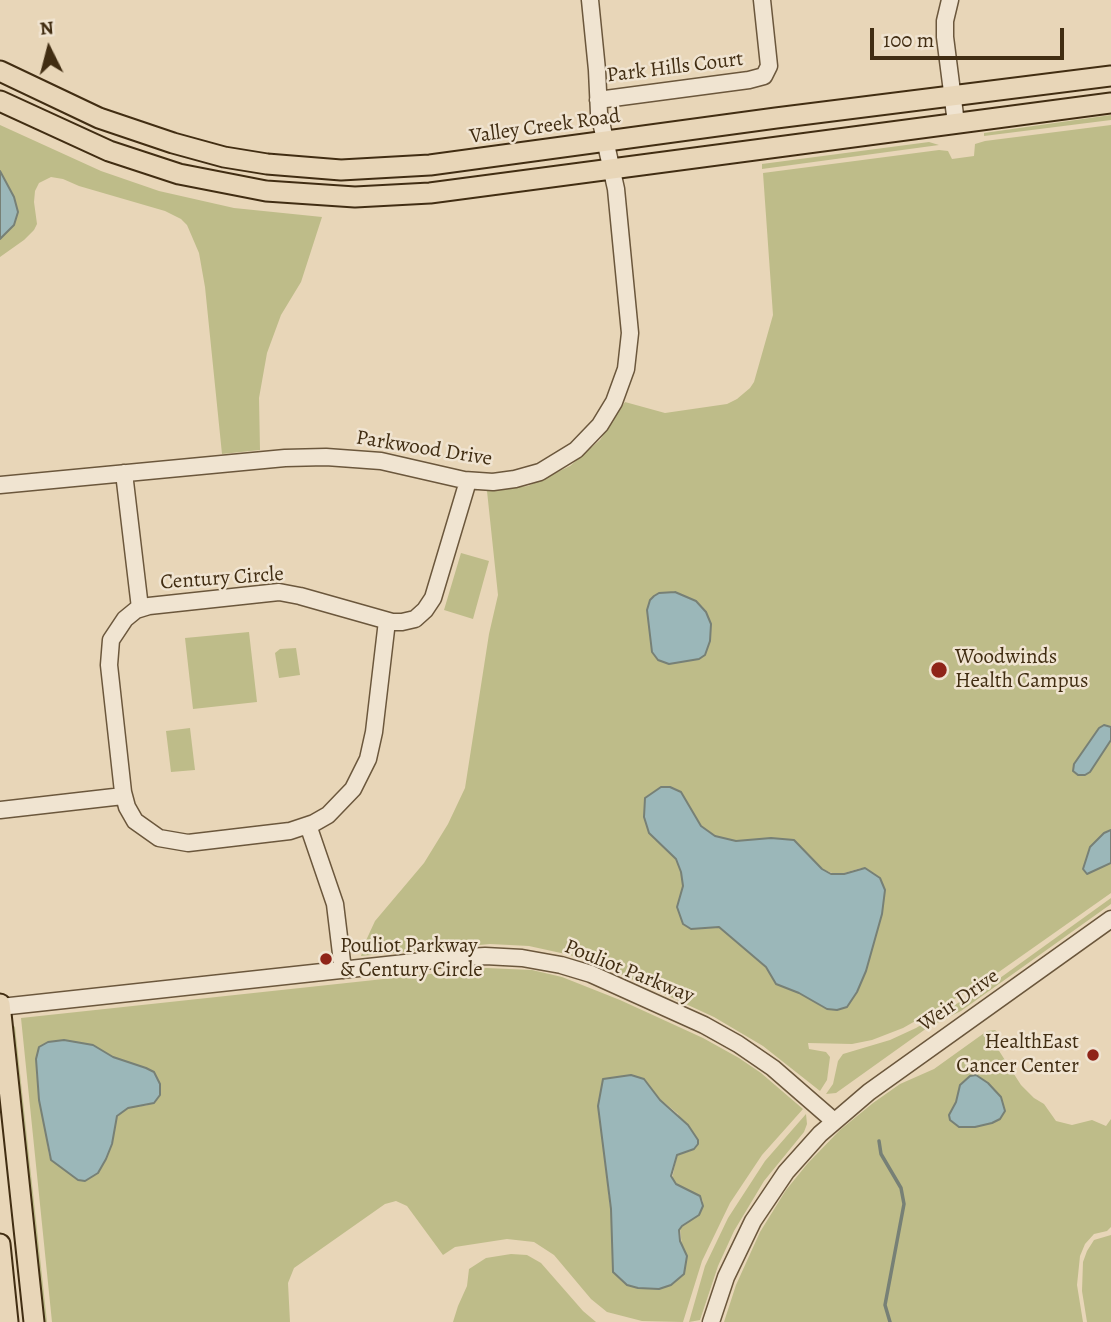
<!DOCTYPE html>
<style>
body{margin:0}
#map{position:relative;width:1111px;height:1322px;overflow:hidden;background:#e8d6b8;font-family:Alegreya,serif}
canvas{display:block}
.north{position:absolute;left:14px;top:14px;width:70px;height:70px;-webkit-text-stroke:5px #f0e4d1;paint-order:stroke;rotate:354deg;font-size:19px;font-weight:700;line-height:28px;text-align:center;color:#412d12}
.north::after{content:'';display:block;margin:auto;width:24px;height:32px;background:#412d12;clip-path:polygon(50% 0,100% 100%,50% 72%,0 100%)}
.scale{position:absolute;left:870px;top:28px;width:194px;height:32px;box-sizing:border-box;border:4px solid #412d12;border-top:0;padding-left:9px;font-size:21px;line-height:24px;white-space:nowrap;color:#412d12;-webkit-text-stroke:5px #f0e4d1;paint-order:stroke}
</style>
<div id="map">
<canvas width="1111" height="1322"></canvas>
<div class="north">N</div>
<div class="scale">100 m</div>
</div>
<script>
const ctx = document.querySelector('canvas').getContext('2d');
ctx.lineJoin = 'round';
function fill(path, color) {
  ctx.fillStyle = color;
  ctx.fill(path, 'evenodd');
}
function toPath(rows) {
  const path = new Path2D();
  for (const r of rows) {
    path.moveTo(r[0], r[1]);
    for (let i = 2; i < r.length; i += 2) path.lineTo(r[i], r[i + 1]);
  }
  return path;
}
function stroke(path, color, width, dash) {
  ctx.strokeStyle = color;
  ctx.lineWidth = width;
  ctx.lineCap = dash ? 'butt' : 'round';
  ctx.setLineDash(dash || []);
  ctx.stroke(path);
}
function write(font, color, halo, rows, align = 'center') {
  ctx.font = font + ' Alegreya,serif';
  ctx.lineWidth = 5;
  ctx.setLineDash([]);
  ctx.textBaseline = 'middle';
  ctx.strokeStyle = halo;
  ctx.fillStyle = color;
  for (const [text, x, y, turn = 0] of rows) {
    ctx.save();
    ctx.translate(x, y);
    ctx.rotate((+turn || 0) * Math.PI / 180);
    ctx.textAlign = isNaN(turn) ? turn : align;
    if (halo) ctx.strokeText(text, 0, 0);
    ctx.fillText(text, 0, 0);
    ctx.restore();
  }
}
const green = toPath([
 [1111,115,1111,120,984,136,984,133],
 [0,125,101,171,159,191,234,208,322,217,301,282,281,315,267,353,259,398,260,450,222,454,205,287,199,253,187,225,181,219,165,211,79,186,63,179,51,177,39,183,35,191,34,202,37,224,34,230,24,240,0,257],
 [1111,125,1111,893,986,981,903,1028,872,1040,852,1044,808,1043,809,1049,826,1052,830,1057,827,1080,820,1091,763,1046,714,1017,603,966,570,955,529,946,490,944,361,956,362,953,397,949,400,943,363,947,375,921,424,863,448,824,465,788,489,634,498,595,487,491,528,486,570,466,600,440,625,402,665,413,727,404,737,399,750,388,754,382,773,315,763,173,939,150,948,151,952,159,974,156,975,144,985,141],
 [794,840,822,869,837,875,861,868,885,890,882,914,866,971,836,1010,822,1007,808,997],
 [929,142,939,145,762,169,762,164],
 [461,553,489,561,473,619,444,610],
 [249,632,257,702,193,709,185,638],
 [296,648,300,675,279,678,275,653,280,649],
 [190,728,195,770,171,772,166,731],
 [1111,898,1111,904,961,1011,927,1028,836,1093,826,1094,833,1084,838,1061,843,1054,890,1040,916,1028,1000,978],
 [486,968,532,970,562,977,620,1000,703,1038,739,1058,761,1073,803,1109,762,1155,730,1203,702,1261,683,1322,642,1321,607,1312,591,1299,554,1255,534,1242,507,1239,455,1247,443,1255,407,1206,396,1201,385,1204,294,1268,288,1283,290,1322,52,1322,21,1018],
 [64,1040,93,1045,113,1057,157,1077,161,1090,148,1105,128,1108,121,1112,115,1121,112,1144,106,1159,78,1180,51,1160,49,1155,36,1070,39,1047,48,1042],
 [631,1075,678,1114,690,1151,677,1155,672,1179,676,1184,702,1199,703,1202,699,1215,680,1228,682,1247,659,1289,638,1288,627,1285,613,1272,611,1214,598,1106,603,1079],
 [14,1026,15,1027,47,1322,43,1322,12,1031],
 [995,1030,1001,1035,994,1043,1021,1085,1034,1098,1044,1104,1056,1121,1072,1125,1092,1120,1106,1126,1111,1119,1111,1227,1107,1231,1094,1234,1085,1244,1080,1256,1077,1285,1083,1322,724,1322,736,1285,760,1232,786,1190,808,1163,840,1130,873,1103,900,1084,934,1069,987,1031],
 [806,1114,807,1124,804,1132,764,1181,734,1231,718,1266,700,1320,689,1322,705,1266,728,1218,765,1161],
 [1111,1235,1111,1322,1087,1322,1082,1291,1083,1262,1087,1251,1094,1240],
 [511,1254,527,1255,541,1263,583,1311,596,1322,453,1322,458,1306,467,1286,469,1269,486,1258]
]);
const water = toPath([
 [0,171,14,197,18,212,14,225,0,239,0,171],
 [675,592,696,601,706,612,711,624,710,641,705,655,699,659,669,664,658,660,652,652,647,610,650,600,654,596,659,593,675,592],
 [1104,725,1111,727,1111,740,1090,772,1085,775,1078,775,1073,771,1074,764,1099,728,1104,725],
 [661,787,670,787,681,792,701,826,715,836,736,841,771,838,794,840,822,869,831,874,844,874,865,868,880,878,885,890,882,914,866,971,857,992,847,1007,837,1010,827,1009,799,993,776,984,766,967,719,927,691,929,683,924,677,907,683,886,681,872,676,859,649,833,644,817,645,798,661,787],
 [1111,830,1111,863,1087,874,1083,869,1090,847,1104,833,1111,830],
 [64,1040,93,1045,113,1057,146,1068,154,1072,160,1084,160,1095,154,1103,128,1108,117,1116,112,1144,106,1159,98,1173,85,1181,78,1180,51,1160,39,1100,36,1059,39,1047,48,1042,64,1040],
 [631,1075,644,1079,660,1100,688,1125,698,1140,698,1144,694,1149,677,1155,671,1176,676,1184,700,1196,703,1206,699,1215,682,1226,679,1230,680,1241,687,1256,684,1274,671,1285,659,1289,638,1288,627,1285,613,1272,611,1209,598,1106,603,1079,631,1075],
 [976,1075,988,1083,1001,1097,1005,1111,1000,1119,992,1123,975,1127,959,1127,950,1120,949,1115,956,1102,960,1085,970,1076,976,1075]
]);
const stream = toPath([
 [879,1141,881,1154,901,1188,904,1204,885,1305,890,1322]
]);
const minor = toPath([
 [950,0,945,21,945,37,956,123],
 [598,100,749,80,764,76,769,66,762,0],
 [124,473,140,608],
 [0,485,285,458,326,457,381,461,464,480,493,482,515,479,540,472,576,450,600,425,614,402,626,369,630,333,616,189,599,113,597,70,590,0],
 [387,621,374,732,368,759,353,789,328,815,314,823,290,831,188,843,159,838,135,821,127,807,123,792,109,665,111,640,125,619,136,610,149,606,279,592,300,596,392,622,402,622,415,619,425,610,433,598,468,481],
 [0,810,123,796],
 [308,825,335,904,343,970],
 [0,1007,451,958,485,956,522,958,561,965,591,974,704,1025,738,1044,773,1068,834,1121],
 [711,1322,726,1277,753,1221,786,1172,820,1134,869,1092,1111,919]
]);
const major = toPath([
 [0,71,99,118,173,143,224,157,267,164,341,170,430,165,776,118,1111,76],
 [0,101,109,151,179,174,266,191,355,197,430,193,1111,103],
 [0,1004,34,1322],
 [0,1244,8,1322]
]);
const markers = [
 [939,670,9,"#8f2418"],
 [326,959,7,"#8f2418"],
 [1093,1055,7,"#8f2418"]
];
const streetNames = [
 ["Park Hills Court",675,68,-7],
 ["Valley Creek Road",545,127,-8],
 ["Parkwood Drive",424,449,9],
 ["Century Circle",222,579,-4],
 ["Pouliot Parkway",629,972,22],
 ["Weir Drive",959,1001,-35]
];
const poiNames = [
 ["Woodwinds",955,658],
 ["Health Campus",955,682],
 ["Pouliot Parkway",340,947],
 ["& Century Circle",340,971],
 ["HealthEast",1079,1043,"right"],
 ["Cancer Center",1079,1067,"right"]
];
fill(green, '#bebc89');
fill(water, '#9bb7b9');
stroke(water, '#778076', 2);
stroke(stream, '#778076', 3.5);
stroke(minor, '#6b573c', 19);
stroke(major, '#412d12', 23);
stroke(minor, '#f0e4d1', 16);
stroke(major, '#e8d6b8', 19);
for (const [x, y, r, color] of markers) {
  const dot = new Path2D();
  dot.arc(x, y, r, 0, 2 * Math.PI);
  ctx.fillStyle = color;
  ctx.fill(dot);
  stroke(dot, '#f0e4d1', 2.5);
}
write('21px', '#412d12', '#f0e4d1', streetNames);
write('21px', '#412d12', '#f0e4d1', poiNames, 'left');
</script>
